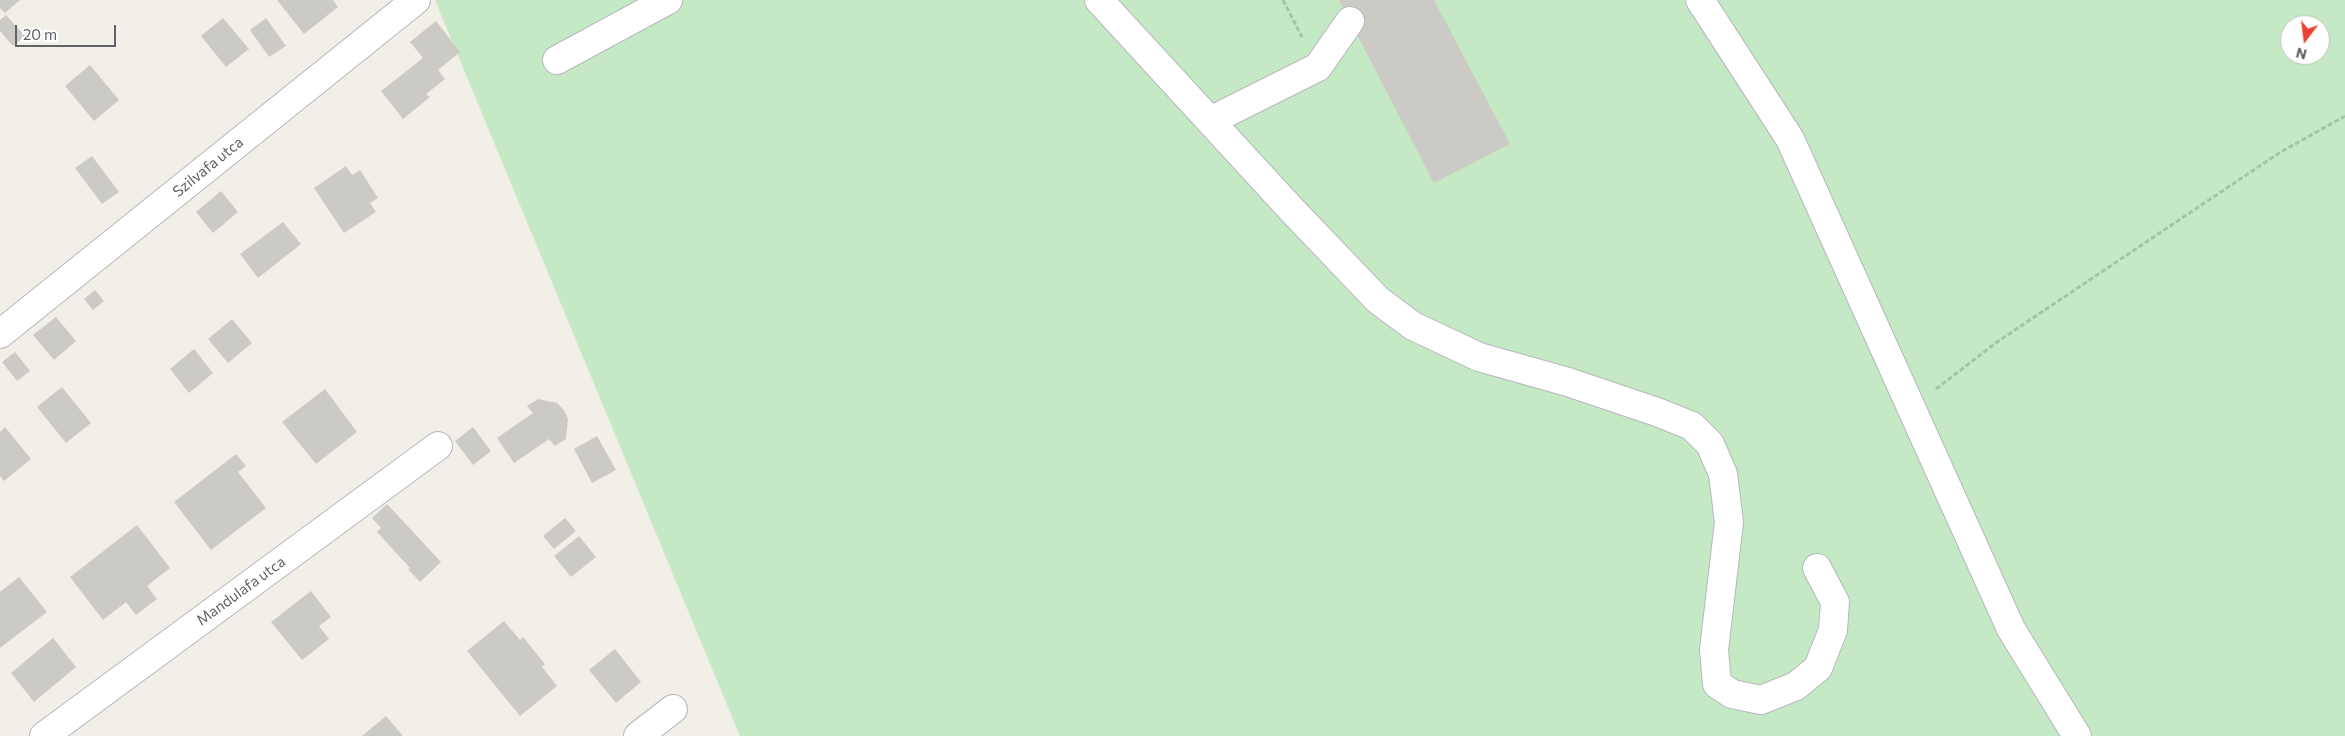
<!DOCTYPE html>
<style>
body{margin:0}
#map{position:relative;width:2345px;height:736px;overflow:hidden;background:#f1efe8;font-family:Commissioner,sans-serif}
canvas{display:block}
.north{position:absolute;left:2280px;top:15px;width:50px;height:50px;box-sizing:border-box;background:#fff;border:1px solid #bfc1c3;border-radius:50%;rotate:195deg;font-size:14px;font-weight:700;line-height:20px;text-align:center;color:#5f6368}
.north::after{content:'';display:block;margin:auto;width:18px;height:22px;background:#ea4335;clip-path:polygon(50% 0,100% 100%,50% 72%,0 100%)}
.scale{position:absolute;left:15px;top:25px;width:101px;height:22px;box-sizing:border-box;border:2px solid #5f6368;border-top:0;padding-left:6px;font-size:15px;line-height:18px;white-space:nowrap;color:#5f6368;-webkit-text-stroke:4px #fff;paint-order:stroke}
</style>
<div id="map">
<canvas width="2345" height="736"></canvas>
<div class="north">N</div>
<div class="scale">20 m</div>
</div>
<script>
const ctx = document.querySelector('canvas').getContext('2d');
ctx.lineJoin = 'round';
function fill(path, color) {
  ctx.fillStyle = color;
  ctx.fill(path, 'evenodd');
}
function toPath(rows) {
  const path = new Path2D();
  for (const r of rows) {
    path.moveTo(r[0], r[1]);
    for (let i = 2; i < r.length; i += 2) path.lineTo(r[i], r[i + 1]);
  }
  return path;
}
function stroke(path, color, width, dash) {
  ctx.strokeStyle = color;
  ctx.lineWidth = width;
  ctx.lineCap = dash ? 'butt' : 'round';
  ctx.setLineDash(dash || []);
  ctx.stroke(path);
}
function write(font, color, halo, rows, align = 'center') {
  ctx.font = font + ' Commissioner,sans-serif';
  ctx.lineWidth = 4;
  ctx.setLineDash([]);
  ctx.textBaseline = 'middle';
  ctx.strokeStyle = halo;
  ctx.fillStyle = color;
  for (const [text, x, y, turn = 0] of rows) {
    ctx.save();
    ctx.translate(x, y);
    ctx.rotate((+turn || 0) * Math.PI / 180);
    ctx.textAlign = isNaN(turn) ? turn : align;
    if (halo) ctx.strokeText(text, 0, 0);
    ctx.fillText(text, 0, 0);
    ctx.restore();
  }
}
const green = toPath([
 [435,0,2345,0,2345,736,740,736],
 [2290,25,2320,25,2320,55,2290,55]
]);
const building = toPath([
 [0,0,20,0,5,13,0,8],
 [277,0,333,0,338,7,304,34],
 [1339,0,1434,0,1510,144,1434,183],
 [6,15,25,36,13,46,0,31,0,20],
 [223,18,249,49,226,67,201,36],
 [266,18,286,46,269,57,250,30],
 [436,21,460,52,438,70,445,79,426,94,430,97,403,119,381,91,423,58,410,42],
 [90,65,119,100,94,121,65,86],
 [92,156,119,192,102,204,75,168],
 [346,166,352,175,360,170,378,198,370,203,376,212,344,233,314,188],
 [221,191,238,212,213,233,196,212],
 [283,222,301,244,258,278,240,254],
 [95,290,104,301,93,310,84,299],
 [56,317,76,341,54,360,33,335],
 [232,319,252,343,228,363,208,339],
 [194,349,213,373,189,393,170,369],
 [15,352,30,371,17,381,2,362],
 [62,387,91,423,66,443,37,407],
 [325,389,357,432,316,464,282,422],
 [538,399,557,403,564,410,568,419,566,439,555,446,549,439,514,463,497,438,533,413,527,406],
 [5,427,31,459,4,481,0,476,0,432],
 [473,427,491,451,473,465,455,441],
 [597,436,616,470,592,483,574,449],
 [236,454,246,466,238,472,266,508,211,550,174,502],
 [387,504,441,562,420,582,408,569,410,568,377,532,381,528,372,518],
 [565,518,576,531,554,549,543,536],
 [137,525,170,568,147,586,157,599,136,615,126,602,103,620,70,577],
 [579,536,596,557,571,577,554,556],
 [19,577,47,612,0,648,0,592],
 [311,591,331,617,319,626,329,639,302,660,271,622],
 [504,621,520,640,523,637,545,664,542,667,557,686,520,716,467,651],
 [53,638,76,667,34,702,11,673],
 [615,649,641,682,616,703,589,670],
 [386,716,403,736,362,736]
]);
const path = toPath([
 [1283,0,1302,37],
 [1936,389,1997,342,2279,153,2345,116]
]);
const minor = toPath([
 [1099,0,1291,209,1378,300,1413,326,1479,357,1568,382,1657,412,1692,426,1710,444,1723,474,1729,522,1714,650,1717,684,1732,694,1761,700,1796,686,1818,668,1833,630,1835,602,1817,568],
 [1700,0,1790,139,2011,629,2077,736],
 [557,60,668,0],
 [1210,121,1318,67,1350,21],
 [0,334,416,0],
 [44,736,438,446],
 [638,736,673,709]
]);
const streetNames = [
 ["Szilvafa utca",208,167,-39],
 ["Mandulafa utca",241,591,-36]
];
fill(green, '#c5e8c5');
fill(building, '#cccac5');
stroke(minor, '#b5b8bc', 30);
stroke(path, '#9cc7a9', 3, [5, 2.5]);
stroke(minor, '#fff', 28);
write('15px', '#5f6368', '#fff', streetNames);
</script>
